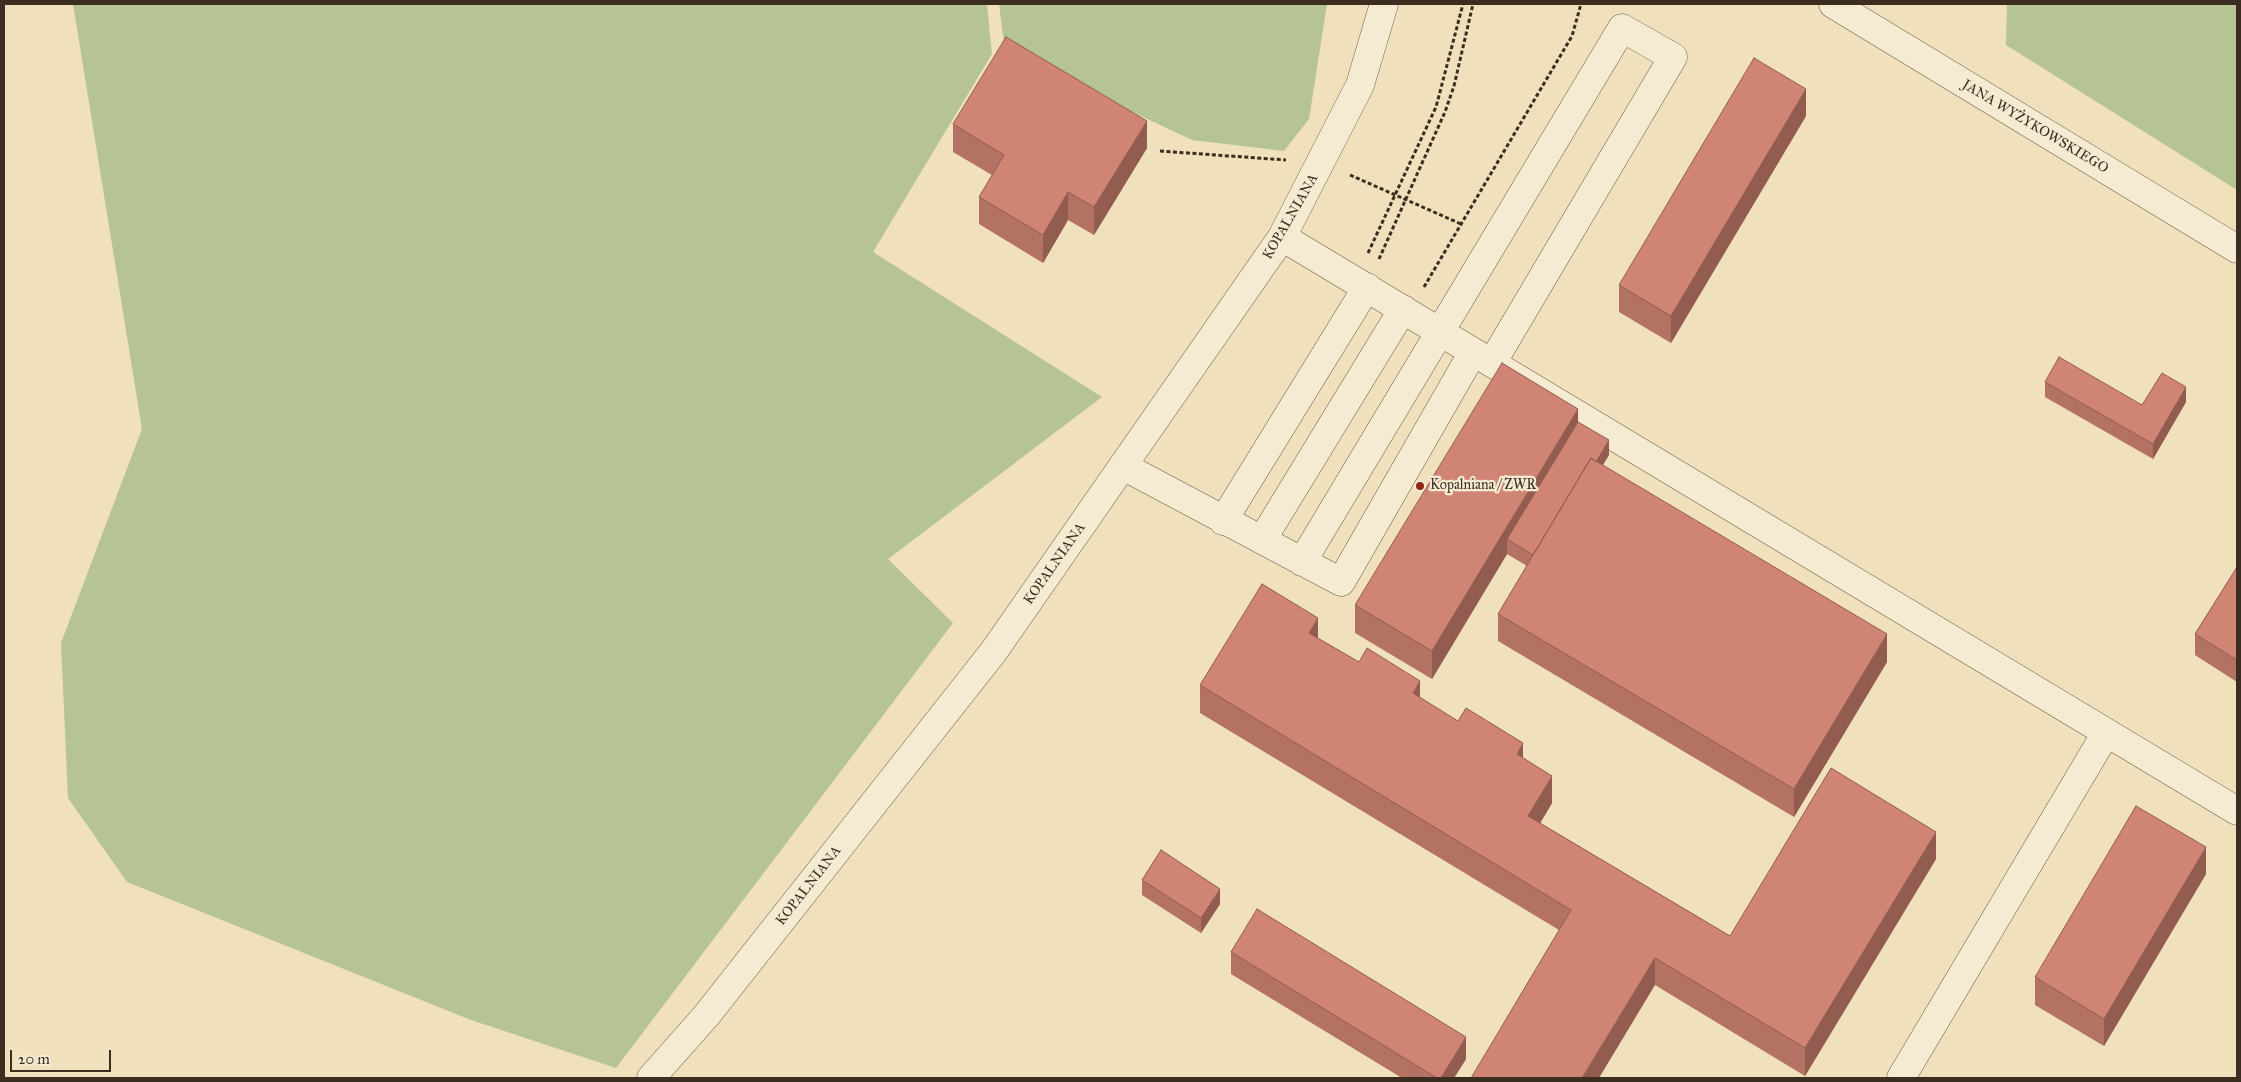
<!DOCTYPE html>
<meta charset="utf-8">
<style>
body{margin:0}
#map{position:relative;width:2241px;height:1082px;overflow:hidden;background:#f0e0bb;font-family:"IM FELL Great Primer",serif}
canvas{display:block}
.frame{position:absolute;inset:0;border:5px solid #3b2d20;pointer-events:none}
.scale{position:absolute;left:10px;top:1050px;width:101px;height:22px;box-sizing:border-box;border:2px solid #3b2d20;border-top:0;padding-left:6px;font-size:15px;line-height:18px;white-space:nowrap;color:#3b2d20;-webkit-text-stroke:4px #f5ebd3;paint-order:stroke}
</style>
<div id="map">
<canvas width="2241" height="1082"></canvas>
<div class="frame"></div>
<div class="scale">20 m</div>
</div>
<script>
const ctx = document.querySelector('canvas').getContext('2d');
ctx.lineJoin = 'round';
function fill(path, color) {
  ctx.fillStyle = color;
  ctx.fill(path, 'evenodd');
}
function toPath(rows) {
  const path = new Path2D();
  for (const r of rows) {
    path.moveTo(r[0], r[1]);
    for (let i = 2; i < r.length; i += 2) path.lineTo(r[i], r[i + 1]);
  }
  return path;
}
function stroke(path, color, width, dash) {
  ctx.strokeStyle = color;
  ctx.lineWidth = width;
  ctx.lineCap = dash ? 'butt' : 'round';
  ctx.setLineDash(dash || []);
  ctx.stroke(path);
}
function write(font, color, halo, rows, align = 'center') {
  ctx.font = font + ' "IM FELL Great Primer",serif';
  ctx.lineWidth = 4.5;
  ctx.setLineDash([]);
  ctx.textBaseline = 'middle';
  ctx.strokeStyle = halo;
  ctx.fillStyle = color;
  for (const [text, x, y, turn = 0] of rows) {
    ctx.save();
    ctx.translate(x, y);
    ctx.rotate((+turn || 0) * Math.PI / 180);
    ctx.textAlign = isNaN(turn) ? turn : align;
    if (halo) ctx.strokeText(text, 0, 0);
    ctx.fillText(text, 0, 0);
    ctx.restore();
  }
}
const green = toPath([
 [73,4,987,4,992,54,873,252,1102,397,888,559,953,623,616,1068,471,1020,127,882,68,798,61,643,142,429],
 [999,4,1327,4,1309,119,1284,151,1192,140,1005,52],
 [2007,4,2237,4,2237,190,2006,45]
]);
const path = toPath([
 [1160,151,1286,160],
 [1350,175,1461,224],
 [1368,253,1436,107,1463,4],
 [1379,259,1445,112,1454,86,1473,4],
 [1424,287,1572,36,1581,4]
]);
const minor = toPath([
 [1833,4,2237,249],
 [1282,237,2237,811],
 [1123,466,1341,582,1473,352],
 [1223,521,1367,287],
 [1262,540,1403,309],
 [1302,562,1622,28,1673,57,1492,363],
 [651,1078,706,1016,994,651,1282,237,1360,85,1384,4],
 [1901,1078,2106,733]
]);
const wall = toPath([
 [1806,116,1671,343,1619,312,1619,285],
 [953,124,1147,148,1094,235,1068,220,1043,263,979,224,979,197,992,175,953,152],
 [2045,382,2142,405,2186,402,2153,459,2045,397],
 [1609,455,1602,466,1887,662,1794,817,1498,641,1498,614,1527,566,1507,554,1432,679,1355,633,1355,605],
 [2237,567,2237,682,2195,655,2195,634],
 [1318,638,1458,721,1523,758,1552,803,1540,823,1730,936,1936,859,1805,1076,1655,985,1559,930,1200,713,1200,685],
 [2206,874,2104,1046,2035,1005,2035,977],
 [1142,880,1220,904,1201,933,1142,895],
 [1231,952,1466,1059,1454,1078,1402,1078,1231,974]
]);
const shadedWall = toPath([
 [1806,89,1806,116,1671,343,1671,316],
 [1147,121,1147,148,1094,235,1094,207],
 [1068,192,1068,220,1043,263,1043,235],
 [2186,387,2186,402,2153,459,2153,444],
 [1578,409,1578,437,1507,539,1507,554,1432,679,1432,651],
 [1609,440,1609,455,1538,572,1538,557],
 [1318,618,1318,645,1309,633],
 [1887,634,1887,662,1794,817,1794,789],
 [1420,681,1420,708,1413,693],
 [1523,743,1523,770,1517,754],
 [1552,776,1552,803,1528,844,1528,816],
 [1936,832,1936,859,1805,1076,1805,1048],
 [2206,847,2206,874,2104,1046,2104,1019],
 [1220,889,1220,904,1201,933,1201,918],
 [1655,958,1655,985,1599,1078,1582,1078],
 [1466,1037,1466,1059,1454,1078,1441,1078]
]);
const building = toPath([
 [1006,37,1147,121,1094,207,1068,192,1043,235,979,197,1004,155,953,124,1006,37],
 [1754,58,1806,89,1671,316,1619,285,1754,58],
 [2059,357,2142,405,2162,373,2186,387,2153,444,2045,382,2059,357],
 [1502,363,1578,409,1432,651,1355,605,1502,363],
 [1578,422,1609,440,1596,462,1591,458,1533,555,1507,539,1578,422],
 [1591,458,1887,634,1794,789,1498,614,1591,458],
 [2237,567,2237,660,2195,634,2237,567],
 [1262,584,1318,618,1309,633,1359,662,1367,648,1420,681,1413,693,1458,721,1466,708,1523,743,1517,754,1552,776,1528,816,1730,936,1831,768,1936,832,1805,1048,1655,958,1582,1078,1471,1078,1571,910,1200,685,1262,584],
 [2136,806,2206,847,2104,1019,2035,977,2136,806],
 [1161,850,1220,889,1201,918,1142,880,1161,850],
 [1257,909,1466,1037,1441,1078,1437,1078,1231,952,1257,909]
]);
const markers = [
 [1420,486,5,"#8f2418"]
];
const streetNames = [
 ["JANA WYŻYKOWSKIEGO",2035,127,31],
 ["KOPALNIANA",1291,217,-60],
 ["KOPALNIANA",1055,564,-55],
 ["KOPALNIANA",809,886,-52]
];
const poiNames = [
 ["Kopalniana / ZWR",1430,486]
];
fill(green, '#b6c393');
stroke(minor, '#685a47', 29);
stroke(path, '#3b2d20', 3, [4, 2.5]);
stroke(minor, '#f5ebd3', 28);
fill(wall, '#b37263');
fill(shadedWall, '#925c50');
fill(building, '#d08473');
stroke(building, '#925c50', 1);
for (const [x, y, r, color] of markers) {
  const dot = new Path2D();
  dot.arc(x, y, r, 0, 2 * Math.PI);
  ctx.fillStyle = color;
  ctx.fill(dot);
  stroke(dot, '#f5ebd3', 2);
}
write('14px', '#3b2d20', '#f5ebd3', streetNames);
write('14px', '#3b2d20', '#f5ebd3', poiNames, 'left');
</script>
